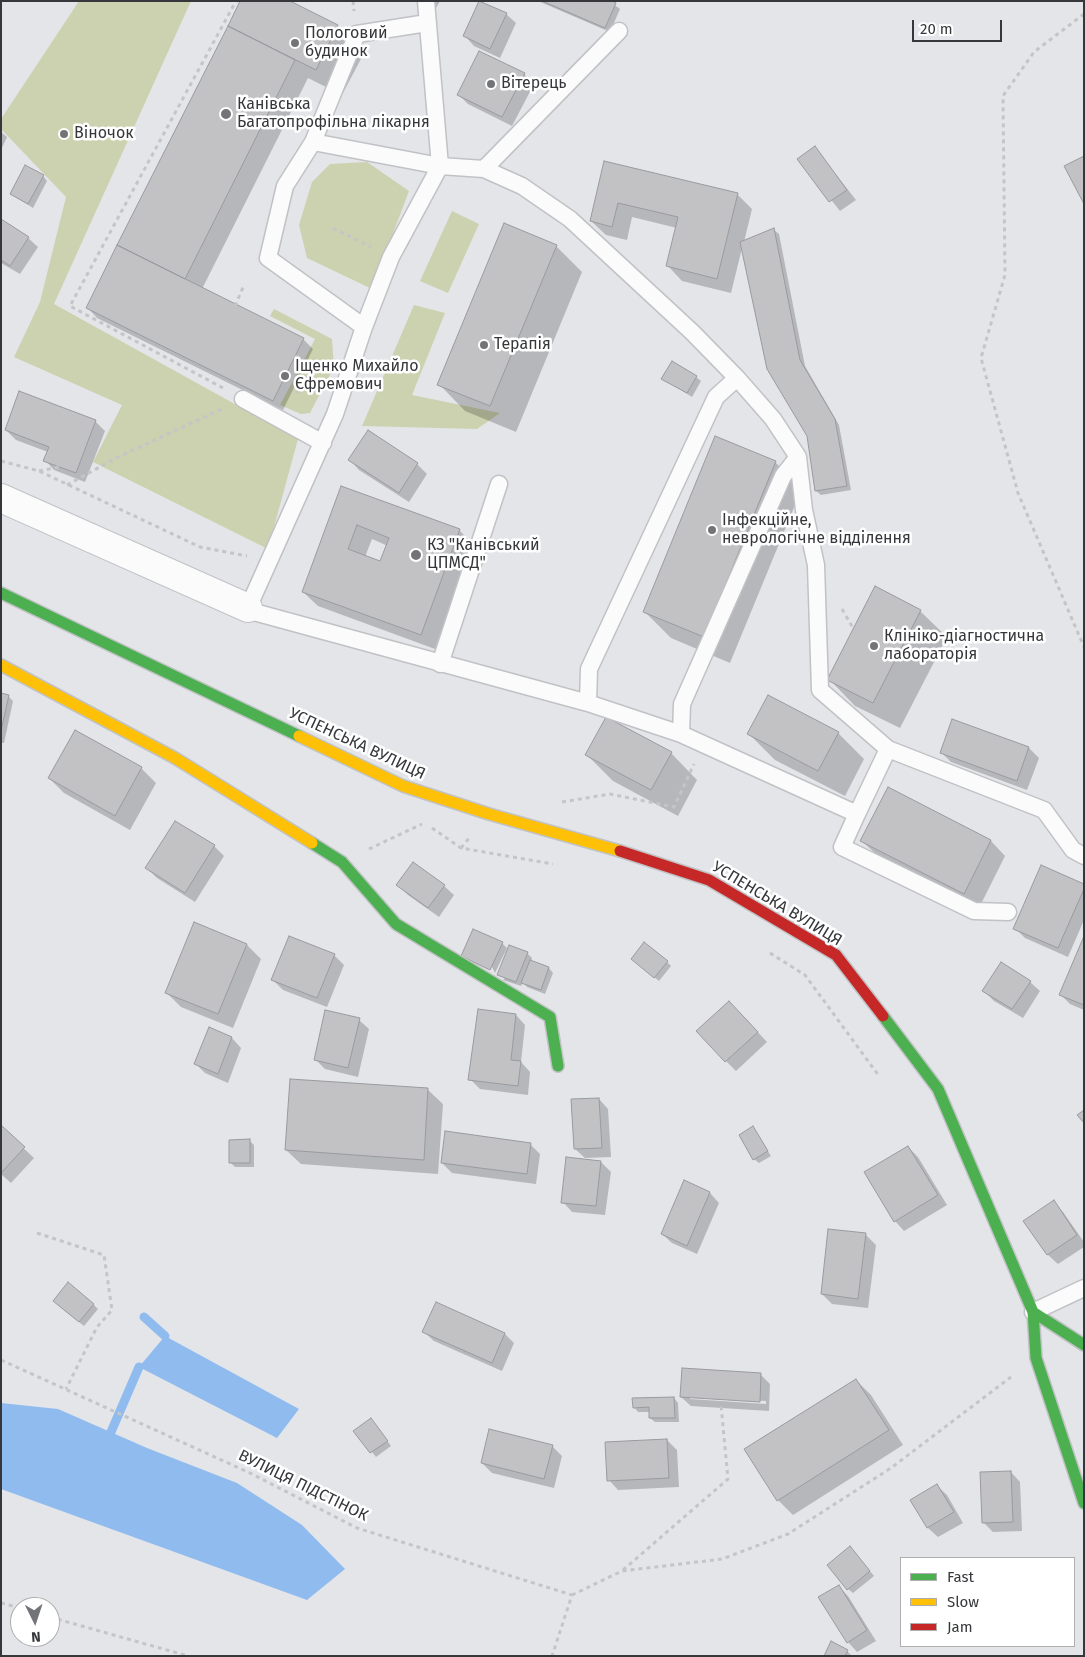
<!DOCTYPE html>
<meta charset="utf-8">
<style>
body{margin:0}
#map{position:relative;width:1085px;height:1657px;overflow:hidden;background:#e3e5e9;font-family:"Fira Sans",sans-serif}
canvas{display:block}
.frame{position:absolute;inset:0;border:2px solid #36373a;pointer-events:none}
.legend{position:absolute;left:900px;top:1557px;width:175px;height:90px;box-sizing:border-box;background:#fff;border:1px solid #afafb0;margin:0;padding:6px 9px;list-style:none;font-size:15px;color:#36373a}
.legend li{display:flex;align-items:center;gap:10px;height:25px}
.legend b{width:25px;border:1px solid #afafb0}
.north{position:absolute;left:10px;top:1597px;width:50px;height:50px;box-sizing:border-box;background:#fff;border:1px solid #afafb0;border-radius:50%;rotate:176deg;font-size:14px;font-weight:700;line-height:20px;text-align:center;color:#36373a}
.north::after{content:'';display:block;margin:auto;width:18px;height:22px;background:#737477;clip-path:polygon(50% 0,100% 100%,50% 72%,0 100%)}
.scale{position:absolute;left:912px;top:20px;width:90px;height:22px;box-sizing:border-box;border:2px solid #36373a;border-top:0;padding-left:6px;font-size:15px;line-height:18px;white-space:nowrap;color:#36373a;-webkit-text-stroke:4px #fff;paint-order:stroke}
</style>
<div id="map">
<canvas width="1085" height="1657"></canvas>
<div class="frame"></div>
<ul class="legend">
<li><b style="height:6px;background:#4caf50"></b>Fast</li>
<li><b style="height:6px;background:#ffc107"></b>Slow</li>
<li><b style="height:6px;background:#c62828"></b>Jam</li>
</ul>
<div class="north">N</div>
<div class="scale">20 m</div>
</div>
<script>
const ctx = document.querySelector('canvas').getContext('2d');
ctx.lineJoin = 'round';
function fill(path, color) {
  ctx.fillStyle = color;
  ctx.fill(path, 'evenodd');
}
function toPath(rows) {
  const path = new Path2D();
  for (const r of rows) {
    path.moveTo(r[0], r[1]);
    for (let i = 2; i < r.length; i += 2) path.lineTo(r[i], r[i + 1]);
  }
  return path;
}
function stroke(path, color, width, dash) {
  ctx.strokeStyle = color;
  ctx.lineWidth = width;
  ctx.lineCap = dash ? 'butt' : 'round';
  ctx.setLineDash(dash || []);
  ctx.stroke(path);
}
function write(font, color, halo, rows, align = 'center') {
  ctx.font = font + ' "Fira Sans",sans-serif';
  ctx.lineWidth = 5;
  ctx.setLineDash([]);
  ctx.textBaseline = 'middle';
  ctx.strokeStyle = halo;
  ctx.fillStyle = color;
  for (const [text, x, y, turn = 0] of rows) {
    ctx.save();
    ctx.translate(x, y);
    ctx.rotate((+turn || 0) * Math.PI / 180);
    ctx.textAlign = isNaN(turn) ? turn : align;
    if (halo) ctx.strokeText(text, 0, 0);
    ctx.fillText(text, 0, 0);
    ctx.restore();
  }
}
const green = toPath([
 [79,1,191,1,54,304,298,439,268,549,93,462,122,405,14,357,40,302,66,197,1,129,1,119],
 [367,162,409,191,372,289,307,258,299,225,312,182,330,164],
 [452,211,479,224,448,293,420,281],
 [414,305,445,313,412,395,500,413,477,429,362,426],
 [274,309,332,339,334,367,310,413,301,414,280,405,315,339,270,316]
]);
const water = toPath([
 [165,1336,299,1409,277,1438,139,1367],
 [1,1403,58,1409,147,1448,237,1483,302,1525,345,1569,307,1600,1,1489]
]);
const shadow = toPath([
 [242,1,287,1,338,26,364,53,342,95,308,78,202,289,303,339,313,349,283,410,97,318,88,308],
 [417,1,440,1,435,10],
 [538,1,609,1,620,9,610,32],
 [506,14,516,23,500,58,474,46,465,36],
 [524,74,534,84,512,126,468,104,459,95],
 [1,132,7,137,1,150],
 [815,148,856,200,840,211,799,159],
 [605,162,737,194,752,209,744,242,774,230,779,234,805,366,839,425,851,490,821,495,816,491,808,435,742,248,731,293,682,281,668,266,677,228,632,217,627,240,606,235,591,221],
 [43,176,47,181,33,208,11,194],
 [1,220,28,238,38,247,20,274,1,263],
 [556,246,582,272,516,432,465,411,439,384],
 [696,377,701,381,692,397,663,379],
 [95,421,105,431,85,482,54,470,45,460,48,452,16,440,6,430],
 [368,432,417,464,427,474,409,502,359,470,350,460],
 [775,462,802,488,730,663,671,638,645,612],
 [342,487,459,530,474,545,435,649,318,606,303,592],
 [372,539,388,546,381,563,365,557],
 [920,611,947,637,900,728,855,706,829,679],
 [1,694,8,696,13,701,4,743,1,743],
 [953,720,1029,748,1039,758,1027,790,951,762,941,752],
 [838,733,864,759,845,796,775,760,749,734],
 [671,753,697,780,678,816,613,781,587,755],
 [141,768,156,783,130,830,64,793,49,778],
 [889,789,991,841,1005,856,979,908,877,855,862,841],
 [214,846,224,856,195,902,157,878,147,868],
 [398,885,444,886,454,895,439,917,408,895],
 [1084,885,1084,920,1068,957,1025,938,1015,928],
 [474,931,502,943,507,948,495,973],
 [1084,939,1084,1010,1070,1004,1060,994],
 [247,945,261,959,233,1028,181,1007,167,993],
 [527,953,532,958,531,962,549,968,553,973,545,994,527,987,523,982,521,986,503,980],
 [334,955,344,965,327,1007,283,990,273,980],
 [667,962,671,966,659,981,637,963],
 [1030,982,1040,991,1023,1018,994,1001,984,991],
 [739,1012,767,1042,736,1071,726,1061],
 [516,1015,525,1025,521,1062,530,1072,528,1095,480,1089,470,1079],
 [359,1020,369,1029,358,1077,325,1069,315,1059],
 [209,1029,232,1038,241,1048,228,1083,205,1073,195,1063],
 [428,1090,443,1104,438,1174,301,1164,286,1150],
 [599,1099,608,1109,611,1157,585,1158,575,1149],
 [1,1127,34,1158,11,1183,1,1174],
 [753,1128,771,1156,759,1163,754,1159],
 [249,1140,254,1145,254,1167,235,1167,231,1163],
 [530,1144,540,1154,536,1184,452,1173,442,1163],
 [908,1147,918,1157,947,1205,904,1231,895,1221],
 [601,1162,611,1172,605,1215,572,1212,563,1202],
 [710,1193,719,1203,697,1254,672,1243,662,1234],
 [1054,1202,1063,1212,1084,1242,1084,1247,1058,1264,1048,1255,1025,1221],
 [829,1230,866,1235,876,1245,868,1308,832,1304,822,1294],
 [93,1304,98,1309,84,1326,59,1306],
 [424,1332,505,1334,514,1343,502,1371,434,1341],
 [761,1375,770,1384,769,1411,691,1406,681,1397],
 [690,1396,766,1401,766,1404,690,1399],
 [856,1380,871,1395,903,1445,793,1515,778,1500,746,1450],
 [674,1398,678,1403,679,1422,655,1422,650,1418,650,1412,638,1412,634,1407],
 [375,1424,391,1446,376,1457,355,1431],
 [667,1440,677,1450,679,1487,618,1490,609,1480],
 [552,1446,562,1456,554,1488,492,1473,482,1463],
 [1011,1472,1020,1482,1022,1531,993,1532,983,1522],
 [937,1486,947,1495,963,1523,938,1537,928,1528,912,1500],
 [854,1552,874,1576,853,1593,848,1589],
 [838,1586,848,1596,876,1641,857,1652,848,1642],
 [831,1643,847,1651,852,1656,825,1656]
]);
const stream = toPath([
 [144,1317,165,1336],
 [111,1432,139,1367]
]);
const building = toPath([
 [240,1,290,1,338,25,316,70,228,26,240,1],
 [479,1,507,13,490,49,463,36,479,1],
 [542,1,612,1,616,3,605,28,542,1],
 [228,26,295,60,185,279,117,245,228,26],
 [479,51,525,73,502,117,457,95,479,51],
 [815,146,847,190,829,202,797,159,815,146],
 [1084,156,1084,204,1064,166,1084,156],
 [604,161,738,193,717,279,666,266,678,217,618,203,612,227,590,221,604,161],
 [25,165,44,175,28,204,10,194,25,165],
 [1,219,29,237,10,266,1,260,1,219],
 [504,223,557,245,490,406,437,385,504,223],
 [774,228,800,360,835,419,847,486,815,491,807,436,767,369,740,242,774,228],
 [117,245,304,338,273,401,86,308,117,245],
 [672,361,697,376,687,393,661,379,672,361],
 [19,391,96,420,76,473,43,461,49,447,5,430,19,391],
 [368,430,418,463,399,493,348,460,368,430],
 [715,436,776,461,704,637,643,612,715,436],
 [341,486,460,529,421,635,302,592,341,486],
 [357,525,389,538,380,561,348,549,357,525],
 [875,586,921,610,873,703,827,680,875,586],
 [1,693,9,695,1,731,1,693],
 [768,695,839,732,818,771,747,734,768,695],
 [606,717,672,752,651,790,585,755,606,717],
 [952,719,1029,747,1017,781,940,753,952,719],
 [75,730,142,767,115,816,48,778,75,730],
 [888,787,991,840,964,894,860,841,888,787],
 [175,821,215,845,185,893,145,868,175,821],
 [413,862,445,885,428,908,396,885,413,862],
 [1041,865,1084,884,1084,889,1058,948,1013,929,1041,865],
 [194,922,247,944,218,1014,165,993,194,922],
 [473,929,503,942,490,970,461,956,473,929],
 [289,936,335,954,317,998,271,980,289,936],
 [1084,936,1084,1005,1059,995,1084,936],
 [644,942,668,961,654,978,631,959,644,942],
 [509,945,528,952,516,982,497,975,509,945],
 [530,960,549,967,541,990,521,983,530,960],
 [1001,962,1031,981,1012,1009,982,991,1001,962],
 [729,1001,758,1032,725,1062,696,1031,729,1001],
 [478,1009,516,1014,511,1060,521,1061,518,1086,468,1080,478,1009],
 [325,1010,360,1018,348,1068,314,1060,325,1010],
 [209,1027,232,1037,218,1074,194,1064,209,1027],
 [290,1079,428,1088,424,1160,285,1150,290,1079],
 [599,1098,602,1148,574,1149,571,1099,599,1098],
 [1084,1110,1084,1123,1077,1115,1084,1110],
 [1,1125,25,1147,1,1173,1,1125],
 [753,1126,768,1151,753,1160,739,1135,753,1126],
 [445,1131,531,1143,527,1174,441,1163,445,1131],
 [250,1139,250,1163,229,1163,229,1140,250,1139],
 [908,1146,938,1195,894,1222,864,1172,908,1146],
 [566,1157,601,1161,596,1206,561,1203,566,1157],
 [684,1180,710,1192,687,1246,661,1234,684,1180],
 [1054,1200,1077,1235,1047,1255,1023,1221,1054,1200],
 [828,1229,866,1233,858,1299,821,1294,828,1229],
 [68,1282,94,1304,79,1322,53,1301,68,1282],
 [436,1302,505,1333,492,1363,422,1332,436,1302],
 [682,1368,761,1373,760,1402,680,1397,682,1368],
 [856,1379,889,1430,777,1501,744,1449,856,1379],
 [674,1397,675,1418,649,1418,649,1407,633,1408,632,1398,674,1397],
 [371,1418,388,1441,370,1453,353,1431,371,1418],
 [489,1429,553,1445,544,1479,481,1463,489,1429],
 [667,1439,669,1478,607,1481,605,1442,667,1439],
 [1011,1471,1013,1522,982,1523,980,1472,1011,1471],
 [937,1484,954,1512,927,1528,910,1500,937,1484],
 [850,1546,870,1571,847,1590,827,1565,850,1546],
 [839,1585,867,1630,847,1643,818,1597,839,1585],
 [831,1641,848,1650,845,1656,824,1656,831,1641]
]);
const path = toPath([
 [353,1,354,11],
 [1084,14,1034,52,1003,96,1005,275,981,358,1018,493,1084,647],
 [333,228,371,247],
 [235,306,244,285],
 [295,356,312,365,297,393],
 [223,388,70,306,236,1],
 [1,461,39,471,200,547,247,556],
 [39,471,59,467],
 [67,485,118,457,222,409],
 [842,609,853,628],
 [562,802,610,794,674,807,694,764],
 [432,828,461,848,553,864],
 [461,848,470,837],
 [369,849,422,824],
 [770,953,805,975,879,1076],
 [37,1233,104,1255,112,1310,97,1327,66,1389],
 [1,1360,250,1473,357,1528,572,1595,552,1656],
 [623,1570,728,1479,721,1405],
 [572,1595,622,1571,722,1559,788,1534,891,1468,1011,1377],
 [1,1603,20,1608],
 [50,1617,188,1656]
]);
const lane = toPath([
 [313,142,357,34,427,23],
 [440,166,484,169,522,186,570,219,692,332,737,378,773,419,798,457,804,510,816,565,820,690,888,749,857,814,681,734,588,703,254,612,248,608,335,414,364,327,391,257,440,166],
 [484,169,619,31],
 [364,327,268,258,285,186,313,142,440,166,426,1],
 [243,399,323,443],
 [440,664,499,484],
 [588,703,589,669,716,397,737,378],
 [681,734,682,704,783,476,798,457],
 [888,749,1044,810,1073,850,1084,856],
 [857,814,842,847,974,911,1008,912],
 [1033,1312,1084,1288]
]);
const street = toPath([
 [1,498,248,608]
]);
const fast = toPath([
 [1,593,299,736],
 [312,843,342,862,396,924,550,1017,558,1066],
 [883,1016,938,1089,1033,1312,1036,1358,1084,1503],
 [1033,1312,1084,1345]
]);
const slow = toPath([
 [1,665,175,758,312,843],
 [299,736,403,786,489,814,620,851]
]);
const jam = toPath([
 [620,851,709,880,836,955,883,1016]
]);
const markers = [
 [295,43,5,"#737477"],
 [491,84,5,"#737477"],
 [226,114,6,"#737477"],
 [64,134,5,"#737477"],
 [484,345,5,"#737477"],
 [285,376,5,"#737477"],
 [712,530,5,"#737477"],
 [416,555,6,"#737477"],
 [874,646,5,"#737477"]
];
const poiNames = [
 ["Пологовий",305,34],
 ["будинок",305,52],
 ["Вітерець",501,84],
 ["Канівська",237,105],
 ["Багатопрофільна лікарня",237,123],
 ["Віночок",74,134],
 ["Терапія",494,345],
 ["Іщенко Михайло",295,367],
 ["Єфремович",295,385],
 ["Інфекційне,",722,521],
 ["неврологічне відділення",722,539],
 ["КЗ \"Канівський",427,546],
 ["ЦПМСД\"",427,564],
 ["Клініко-діагностична",884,637],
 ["лабораторія",884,655]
];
const streetNames = [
 ["УСПЕНСЬКА ВУЛИЦЯ",357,744,25],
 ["УСПЕНСЬКА ВУЛИЦЯ",777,904,31],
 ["ВУЛИЦЯ ПІДСТІНОК",303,1486,26]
];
fill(green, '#ccd2af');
fill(water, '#90bbef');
fill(shadow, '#0003');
stroke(stream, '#90bbef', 9);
fill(building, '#c2c2c5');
stroke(building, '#999a9d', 1);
stroke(lane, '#c0c2c5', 19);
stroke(street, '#c0c2c5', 30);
stroke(fast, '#c0c2c5', 14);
stroke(slow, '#c0c2c5', 14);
stroke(jam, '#c0c2c5', 14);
stroke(path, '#c4c5c6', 3, [4, 4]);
stroke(lane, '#fbfbfc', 16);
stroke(street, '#fbfbfc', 28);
stroke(fast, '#4caf50', 11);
stroke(slow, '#ffc107', 11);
stroke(jam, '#c62828', 11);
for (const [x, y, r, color] of markers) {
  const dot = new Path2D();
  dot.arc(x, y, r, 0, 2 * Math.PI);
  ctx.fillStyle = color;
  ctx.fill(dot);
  stroke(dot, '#fff', 2);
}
write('16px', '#36373a', '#fff', poiNames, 'left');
write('16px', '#36373a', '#fff', streetNames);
</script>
